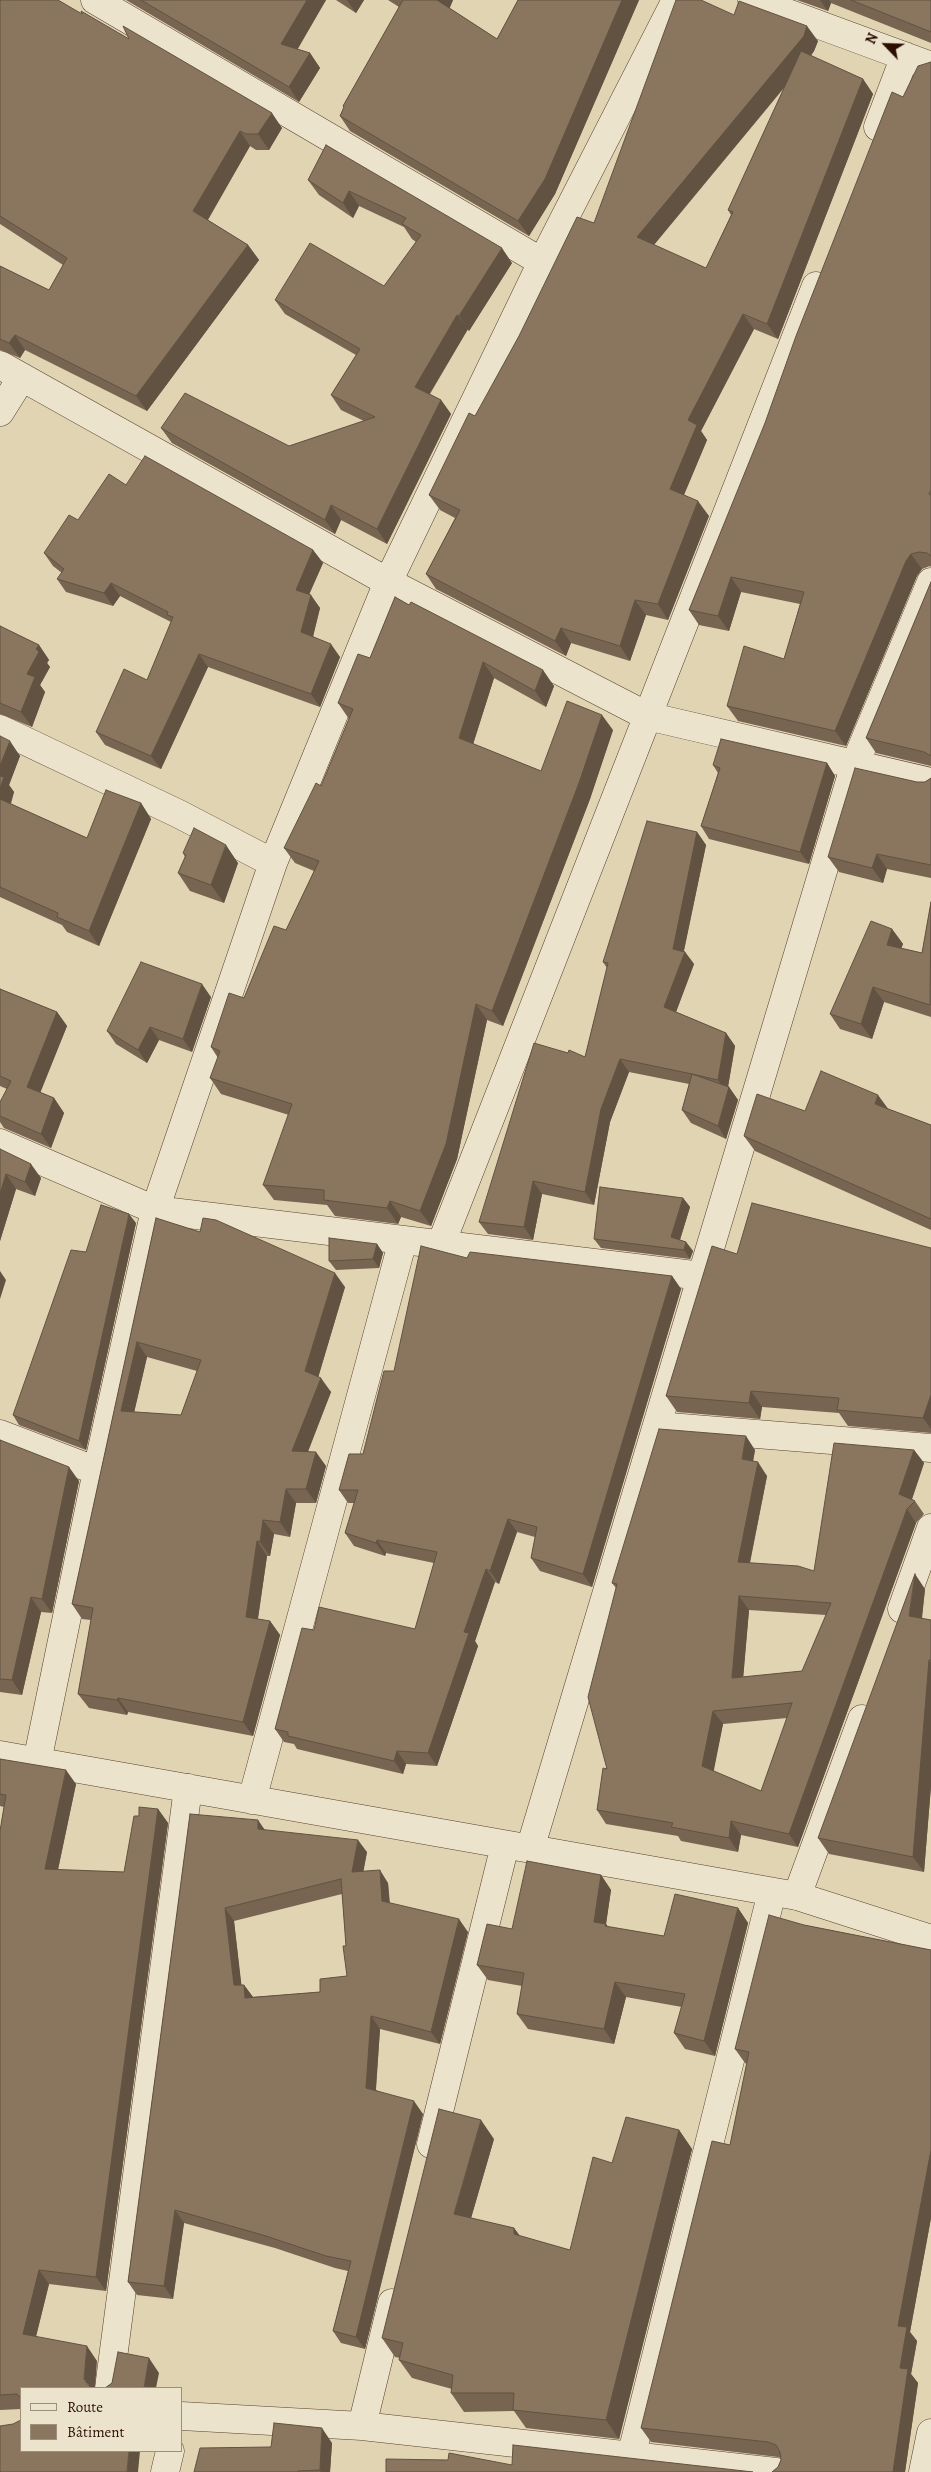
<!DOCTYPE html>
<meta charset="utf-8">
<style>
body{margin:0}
#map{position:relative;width:931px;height:2472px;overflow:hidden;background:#e1d4b2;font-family:Alegreya,serif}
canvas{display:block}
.legend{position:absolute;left:20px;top:2387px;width:162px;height:65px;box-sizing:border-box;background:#ece3cd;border:1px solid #9f8e7c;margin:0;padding:6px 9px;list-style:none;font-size:15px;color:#2c0e03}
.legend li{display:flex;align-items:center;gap:10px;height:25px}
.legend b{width:25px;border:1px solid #9f8e7c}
.north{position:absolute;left:861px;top:20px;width:50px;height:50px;-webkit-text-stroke:4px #ece3cd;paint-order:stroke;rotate:294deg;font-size:14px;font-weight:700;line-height:20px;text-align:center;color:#2c0e03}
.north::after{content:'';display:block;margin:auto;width:18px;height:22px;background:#2c0e03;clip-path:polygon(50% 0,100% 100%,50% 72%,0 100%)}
</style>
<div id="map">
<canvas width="931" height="2472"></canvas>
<ul class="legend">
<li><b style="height:6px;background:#ece3cd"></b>Route</li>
<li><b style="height:14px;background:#8a755e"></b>Bâtiment</li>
</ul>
<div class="north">N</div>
</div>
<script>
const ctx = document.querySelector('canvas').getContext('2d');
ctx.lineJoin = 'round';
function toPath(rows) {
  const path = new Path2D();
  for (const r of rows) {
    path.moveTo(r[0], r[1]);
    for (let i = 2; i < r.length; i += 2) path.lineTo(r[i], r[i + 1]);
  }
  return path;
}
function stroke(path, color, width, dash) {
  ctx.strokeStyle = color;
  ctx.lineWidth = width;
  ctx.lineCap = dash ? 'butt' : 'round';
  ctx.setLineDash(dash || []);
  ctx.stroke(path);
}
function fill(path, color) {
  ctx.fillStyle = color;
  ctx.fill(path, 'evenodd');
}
const minor = toPath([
 [95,0,542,262],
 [752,0,931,66],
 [878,127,905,56],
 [0,365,388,582,647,716,931,782],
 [0,412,22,377],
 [0,729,179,814,273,863],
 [0,1143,155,1210,702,1276],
 [441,1244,816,286],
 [657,1426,931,1448],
 [0,1434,97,1471],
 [902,1609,931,1528],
 [0,1755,797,1896,931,1939],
 [37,1762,97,1471,155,1210,273,863,388,582,542,262,676,0],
 [252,1800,403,1240],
 [530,1849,855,764,931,582],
 [797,1896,862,1719],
 [431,2144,505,1845],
 [109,2388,188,1788],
 [181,2416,362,2426,776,2472],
 [362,2426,392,2303],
 [631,2457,772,1892],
 [165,2472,170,2451],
 [923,2472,931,2433]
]);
const wall = toPath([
 [0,0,82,14,282,128,269,150,256,150,250,146,208,220,248,245,259,260,147,411,25,350,20,358,0,350,0,266,49,290,63,265,0,224],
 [126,0,326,0,297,49,310,53,320,68,299,102],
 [336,0,364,0,356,13],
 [388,0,453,0,449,8,497,39,518,0,639,0,555,194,529,236,350,131,340,116,344,108,343,106,399,7],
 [797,0,931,0,931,43,831,3,828,11],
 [734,15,818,41,814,51,811,56,863,79,873,94,778,339,754,329,701,431,707,440,684,495,709,516,668,620,646,615,630,661,571,643,566,656,436,589,426,574,455,518,440,510,429,495,475,416,594,223],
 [784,88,728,210,731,215,706,268,654,245],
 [931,62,931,567,930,566,922,569,917,576,846,746,738,721,727,706,784,659,800,604,741,592,729,631,699,625,689,610,903,97],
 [326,145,512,263,469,331,468,329,430,394,441,400,451,414,387,544,341,520,335,534,172,443,161,428,289,446,364,421,341,410,331,395,356,355,285,314,275,300,384,286,416,242,412,239,404,227,359,206,353,218,319,195,308,180],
 [126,485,313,550,323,563,309,594,320,608,313,636,340,657,320,707,208,667,161,769,105,745,96,732,147,680,171,622,120,596,113,606,66,592,57,579,62,573,53,566,44,553,78,520],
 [931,582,931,766,876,753,866,738],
 [395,597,554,686,546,707,494,678,473,744,541,771,613,730,590,799,503,1026,487,1020,457,1159,431,1226,401,1217,398,1224,335,1216,327,1205,274,1200,263,1185,289,1115,221,1094,210,1078,218,1058,211,1047,244,998,286,930,314,871,295,863,284,848,321,786,349,719,338,703,370,658],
 [0,626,39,645,49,660,47,663,50,667,40,685,45,692,32,727,0,714],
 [0,736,20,756,9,785,14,792,11,804,87,838,141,803,151,819,99,946,67,932,62,925,0,897],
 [827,763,835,776,809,864,709,839,701,826,718,773,713,765],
 [931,778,931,878,887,869,883,883,839,872,828,857,917,782,925,782],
 [697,832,706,845,684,951,685,952,694,964,676,1012,726,1033,735,1046,728,1086,729,1087,738,1100,726,1139,691,1123,682,1110,689,1084,629,1072,610,1122,594,1205,542,1194,533,1240,488,1234,479,1222,568,1053,585,1057,607,968,603,962],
 [183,853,238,863,224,903,190,891,178,873,185,857],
 [931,902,931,1017,884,1002,872,1039,840,1029,830,1014,892,929,903,944,901,948,922,953],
 [0,989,57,1012,67,1026,40,1092,54,1098,64,1113,51,1148,4,1128,0,1122,0,1102,7,1089,0,1086],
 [211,997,192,1052,159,1040,147,1063,116,1044,107,1031],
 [888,1109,931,1125,931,1230,755,1151,744,1136,805,1111],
 [0,1149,41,1178,35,1196,16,1189,0,1241],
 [683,1198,690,1207,680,1240,686,1242,693,1251,690,1259,601,1248,594,1239],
 [156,1218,345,1287,318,1377,331,1392,308,1452,326,1466,316,1503,296,1503,290,1537,274,1534,270,1556,267,1556,258,1619,270,1621,280,1635,253,1736,128,1712,127,1715,89,1708,78,1694,91,1620,82,1619,72,1604],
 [147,1357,197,1371,181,1415,134,1412],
 [136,1223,86,1450,19,1425,13,1415,86,1252],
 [377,1244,383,1253,379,1268,336,1270,329,1261],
 [931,1248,931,1433,848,1426,839,1413,762,1407,760,1419,677,1412,666,1396,737,1254],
 [467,1258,672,1276,681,1289,592,1587,540,1571,531,1558,535,1537,517,1532,499,1584,495,1582,475,1641,478,1646,437,1766,406,1764,403,1774,297,1749,294,1744,284,1742,275,1729,314,1630,415,1629,434,1563,386,1553,385,1556,354,1546,345,1533,354,1503,348,1503,339,1490,363,1454,394,1371],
 [0,1440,79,1481,52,1613,41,1612,22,1695,0,1692],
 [755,1450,753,1461,767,1476,750,1563,814,1571,914,1450,924,1463,912,1499,915,1501,924,1514,916,1523,798,1847,741,1835,738,1852,681,1841,678,1836,606,1824,597,1810,607,1769,616,1588,612,1583],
 [749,1610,826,1615,802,1671,743,1677],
 [787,1718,761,1791,713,1771,723,1724],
 [925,1589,922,1619,931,1620,931,1786,924,1872,829,1854,818,1838],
 [0,1759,76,1784,58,1870,124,1872,139,1816,158,1809,168,1823,106,2291,49,2284,36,2337,97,2361,21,2388,21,2409,0,2410,0,1831,4,1807,0,1806],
 [190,1814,367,1852,363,1871,388,1883,390,1903,468,1932,440,2044,380,2029,376,2090,423,2114,365,2349,341,2343,333,2331,348,2271,335,2268,275,2248,184,2223,173,2299,137,2295,128,2282],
 [342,1894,346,1946,347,1976,320,1992,253,1997,244,1985,241,1985,234,1921],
 [601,1875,611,1890,606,1924,608,1927,664,1936,738,1908,748,1923,715,2056,685,2049,674,2033,682,2007,626,1997,614,2044,528,2029,517,2014,522,1986,488,1980,477,1965,512,1929],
 [804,1925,931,1950,931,2218,910,2332,917,2341,911,2374,918,2383,905,2472,772,2472,778,2467,781,2460,781,2458,778,2457,651,2442,641,2428,730,2145,747,2064,745,2063,735,2049],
 [679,2130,692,2149,619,2439,526,2428,514,2411,464,2412,451,2393,452,2389,412,2378,399,2360,400,2358,395,2357,382,2338,494,2139,471,2218,514,2228,520,2236,570,2250,612,2163],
 [332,2443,330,2472,194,2472,271,2447]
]);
const shadedWall = toPath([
 [307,0,326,0,292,59,281,44],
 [347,0,364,0,356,13],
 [436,0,453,0,447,15],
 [622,0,639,0,555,194,529,236,518,221],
 [820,0,829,0,831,3,828,11],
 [807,26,818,41,814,51,647,253,637,237],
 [310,53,320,68,299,102,289,87],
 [863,79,873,94,778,339,767,324],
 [272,113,282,128,269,150,258,134],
 [240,131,250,146,204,226,193,211],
 [349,191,359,206,353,218,343,203],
 [248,245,259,260,147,411,136,396],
 [502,248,512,263,469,331,459,316],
 [743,314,754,329,701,431,707,440,680,504,670,489,688,420],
 [457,315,468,329,425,401,415,387],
 [15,335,25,350,20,358,9,343],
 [441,400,451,414,387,544,377,529],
 [698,501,709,516,668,620,658,604],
 [331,505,341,520,335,534,325,520],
 [313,550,323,563,305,604,296,590],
 [911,554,922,569,917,576,846,746,835,731,906,561],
 [731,577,741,592,729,631,718,616],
 [111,583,120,596,113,606,104,593],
 [311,595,320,608,311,645,301,632],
 [635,600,646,615,630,661,620,646],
 [561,628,571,643,566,656,555,641],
 [331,644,340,657,320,707,311,694],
 [39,645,49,660,47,663,50,667,40,685,45,692,32,727,21,712,27,674,36,649],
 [199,654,208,667,161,769,151,756],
 [483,662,494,678,470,754,459,738],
 [543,670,554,686,546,707,535,691],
 [602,715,613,730,590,799,503,1026,492,1011],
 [10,741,20,756,9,785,14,792,7,813,0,802,0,766],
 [827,763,835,776,809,864,800,852],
 [141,803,151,819,99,946,89,931],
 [697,832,706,845,682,959,685,952,694,964,673,1020,664,1007,673,949],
 [226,845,238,863,224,903,211,885],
 [877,854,887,869,883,883,872,868],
 [892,929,903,944,897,960,887,945],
 [202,984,211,997,192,1052,183,1039],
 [873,987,884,1002,872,1039,861,1024],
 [476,1004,487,1020,457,1159,431,1226,420,1211],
 [57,1012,67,1026,37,1101,27,1087],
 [150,1027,159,1040,147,1063,138,1050],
 [726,1033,735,1046,727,1093,718,1080],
 [620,1059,629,1072,610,1122,594,1205,585,1192,601,1109],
 [729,1087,738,1100,726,1139,718,1126],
 [878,1095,889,1110,875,1104],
 [54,1098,64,1113,51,1148,41,1134],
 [31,1164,41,1178,35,1196,25,1182],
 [6,1174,16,1189,0,1241,0,1194],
 [533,1181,542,1194,533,1240,524,1227],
 [683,1198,690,1207,678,1246,671,1237],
 [390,1201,401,1217,398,1224,387,1208],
 [129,1214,136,1223,86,1450,79,1441],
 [686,1242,693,1251,690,1259,684,1250],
 [377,1244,383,1253,379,1268,373,1259],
 [0,1271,6,1280,0,1299],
 [335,1273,345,1287,316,1385,305,1371],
 [672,1276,681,1289,592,1587,583,1574],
 [137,1342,147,1357,131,1426,121,1411],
 [321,1378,331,1392,302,1466,292,1451],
 [751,1391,762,1407,760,1419,749,1403],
 [931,1395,931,1429,923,1418],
 [746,1436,755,1450,751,1473,742,1459],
 [914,1450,924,1463,909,1508,899,1494],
 [316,1452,326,1466,316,1503,306,1489],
 [758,1462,767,1476,747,1576,738,1562],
 [69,1467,79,1481,52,1613,42,1599],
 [286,1489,296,1503,290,1537,280,1522],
 [907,1509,916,1523,798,1847,789,1834],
 [508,1519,517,1532,499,1584,490,1571],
 [263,1520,274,1534,270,1556,260,1542],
 [377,1540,386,1553,385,1556,376,1543],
 [257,1541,267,1556,256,1631,246,1617],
 [486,1569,495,1582,475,1641,478,1646,437,1766,428,1753,464,1632],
 [915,1574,925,1589,920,1632,909,1616],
 [739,1596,749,1610,742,1692,732,1678],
 [31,1597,41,1612,22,1695,12,1680],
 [270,1621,280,1635,253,1736,243,1722],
 [929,1660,931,1663,931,1786,924,1872,913,1857],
 [118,1698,128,1712,127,1715,117,1700],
 [713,1711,723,1724,712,1780,702,1766],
 [397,1751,406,1764,403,1774,394,1761],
 [66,1770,76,1784,55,1883,45,1869],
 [158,1809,168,1823,106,2291,96,2277],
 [258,1820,267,1833,258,1829],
 [731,1821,741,1835,738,1852,729,1838],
 [358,1840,367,1852,361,1885,352,1872],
 [380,1870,388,1883,390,1914,382,1901],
 [601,1875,611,1890,606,1924,617,1939,594,1922],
 [225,1908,234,1921,243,1998,234,1985],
 [738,1908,748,1923,715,2056,704,2041],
 [459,1919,468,1932,440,2044,431,2032],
 [615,1982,626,1997,614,2044,604,2029],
 [244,1985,253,1997,245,1998],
 [371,2016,380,2029,375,2100,366,2088],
 [414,2101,423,2114,365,2349,356,2337],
 [481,2120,494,2139,467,2232,454,2214],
 [679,2130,692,2149,619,2439,606,2420],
 [931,2150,931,2218,910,2332,917,2341,911,2374,918,2383,905,2472,893,2472,900,2368,898,2326],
 [175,2210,184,2223,173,2299,164,2286],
 [514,2228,527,2246,514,2234],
 [39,2270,49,2284,33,2348,23,2334],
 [87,2346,97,2361,95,2388,91,2388,84,2379],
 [149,2358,159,2373,156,2388,144,2388],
 [322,2428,332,2443,330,2472,321,2472,320,2470],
 [129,2451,140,2451,138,2472,127,2472]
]);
const building = toPath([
 [0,0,58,0,82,14,81,11,129,39,123,26,272,113,258,134,246,134,240,131,193,211,248,245,136,396,15,335,9,343,0,339,0,266,49,290,67,258,0,216,0,0],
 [141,0,307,0,281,44,310,53,289,87,141,0],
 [403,0,437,0,497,39,518,0,622,0,545,179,518,221,340,116,344,107,343,106,403,0],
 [676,0,701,0,734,15,739,1,807,26,804,36,637,237,706,268,733,212,728,210,801,51,863,79,767,324,743,314,688,420,697,425,670,489,698,501,658,604,635,600,620,646,561,628,555,641,426,574,460,510,429,495,469,413,475,416,519,336,577,217,594,223,676,0],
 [851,0,931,0,931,32,851,0],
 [931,62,931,490,929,494,931,495,931,556,927,553,919,552,911,554,906,561,835,731,727,706,744,646,784,659,804,592,731,577,718,616,689,610,765,423,796,336,892,92,903,97,918,66,931,62],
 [326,145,502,248,459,316,457,315,415,387,441,400,377,529,331,505,325,520,161,428,185,393,289,446,375,417,331,395,360,349,275,300,310,243,384,286,421,235,402,224,406,218,349,191,343,203,308,180,326,145],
 [145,456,313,550,296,590,311,595,301,632,331,644,311,694,199,654,151,756,96,732,124,669,147,680,173,617,167,615,168,612,111,583,104,593,57,579,64,569,44,553,69,515,78,520,109,474,126,485,145,456],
 [931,582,931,756,924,752,866,738,931,582],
 [395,597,409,605,411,602,543,670,535,691,483,662,459,738,541,771,567,701,602,715,579,783,492,1011,476,1004,446,1144,420,1211,390,1201,387,1208,324,1200,324,1190,263,1185,292,1104,210,1078,220,1051,211,1047,229,993,244,998,274,926,286,930,319,861,284,848,316,783,321,786,353,709,338,703,358,654,370,658,395,597],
 [0,626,39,645,36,649,39,652,27,674,35,677,21,712,0,703,0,626],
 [0,736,10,741,0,766,0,736],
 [721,739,827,763,800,852,701,826,720,768,713,765,721,739],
 [855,768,917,782,925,782,931,778,931,865,877,854,872,868,828,857,855,768],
 [0,776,4,777,0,789,0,776],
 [106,790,141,803,89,931,57,917,58,913,0,887,0,799,87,838,106,790],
 [647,821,697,832,673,949,685,952,664,1007,726,1033,718,1080,692,1074,729,1087,718,1126,682,1110,692,1074,620,1059,601,1109,585,1192,533,1181,524,1227,479,1222,534,1043,568,1053,569,1050,585,1057,608,963,603,962,647,821],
 [194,828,226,845,211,885,178,873,186,855,183,853,194,828],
 [931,902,930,1005,873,987,861,1024,830,1014,871,921,892,929,887,945,922,953,931,902],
 [141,962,202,984,183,1039,150,1027,138,1050,107,1031,141,962],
 [0,989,57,1012,27,1087,54,1098,41,1134,0,1116,0,1102,11,1081,0,1076,0,989],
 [821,1071,878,1095,875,1104,931,1125,931,1219,744,1136,757,1094,805,1111,821,1071],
 [0,1149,31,1164,25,1182,6,1174,0,1194,0,1149],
 [600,1187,683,1198,671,1237,686,1242,684,1250,594,1239,600,1187],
 [752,1203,931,1248,931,1395,923,1418,837,1410,839,1398,751,1391,749,1403,666,1396,712,1246,737,1254,752,1203],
 [101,1205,129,1214,79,1441,13,1415,71,1250,86,1252,101,1205],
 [156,1218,200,1232,203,1218,216,1220,335,1273,305,1371,321,1378,292,1451,316,1452,306,1489,286,1489,280,1522,263,1520,260,1542,257,1541,246,1617,270,1621,243,1722,118,1698,117,1700,78,1694,93,1608,72,1604,156,1218],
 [137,1342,201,1360,181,1415,121,1411,137,1342],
 [329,1238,377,1244,373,1259,329,1261,329,1238],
 [421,1246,467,1258,470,1252,672,1276,583,1574,531,1558,537,1527,508,1519,490,1571,486,1569,464,1632,469,1633,428,1753,397,1751,394,1761,288,1736,288,1732,275,1729,302,1628,314,1630,319,1607,415,1629,437,1552,377,1540,376,1543,345,1533,358,1490,339,1490,349,1454,363,1454,384,1371,394,1371,421,1246],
 [659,1429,746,1436,742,1459,758,1462,738,1562,798,1566,814,1571,834,1443,914,1450,899,1494,915,1501,907,1509,789,1834,731,1821,729,1838,671,1827,673,1823,597,1810,603,1768,607,1769,588,1697,617,1584,612,1583,659,1429],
 [739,1596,831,1603,802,1671,732,1678,739,1596],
 [792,1703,761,1791,702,1766,713,1711,792,1703],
 [0,1440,69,1467,42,1599,31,1597,12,1680,0,1679,0,1440],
 [915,1574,909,1616,931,1620,931,1660,929,1660,913,1857,818,1838,915,1574],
 [0,1759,66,1770,45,1869,124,1872,134,1816,139,1816,139,1807,158,1809,96,2277,39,2270,23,2334,87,2346,84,2379,89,2386,95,2388,21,2388,21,2398,17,2394,0,2395,0,1831,6,1795,0,1794,0,1759],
 [190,1814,258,1820,258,1829,358,1840,352,1872,380,1870,382,1901,459,1919,431,2032,371,2016,366,2088,414,2101,356,2337,333,2331,351,2261,326,2256,266,2236,175,2210,164,2286,128,2282,190,1814],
 [341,1879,346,1946,343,1946,347,1976,320,1979,320,1992,245,1998,244,1985,234,1985,225,1908,341,1879],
 [527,1861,601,1875,594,1922,606,1924,605,1926,664,1936,675,1894,738,1908,704,2041,674,2033,685,1994,615,1982,604,2029,517,2014,524,1973,477,1965,487,1924,512,1929,527,1861],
 [769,1915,804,1925,931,1950,931,2150,898,2326,907,2327,900,2368,908,2369,893,2472,772,2472,778,2467,781,2460,780,2452,776,2445,768,2442,641,2428,712,2141,730,2145,749,2052,735,2049,769,1915],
 [439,2109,481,2120,454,2214,514,2228,514,2234,570,2250,593,2157,612,2163,626,2117,679,2130,606,2420,513,2410,514,2393,451,2393,453,2375,399,2360,403,2343,382,2338,439,2109],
 [118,2352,149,2358,144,2388,105,2388,112,2383,118,2352],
 [21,2420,21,2451,129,2451,127,2472,0,2472,0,2426,13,2424,21,2420],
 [274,2423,322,2428,320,2470,298,2471,297,2472,194,2472,200,2448,271,2447,274,2423],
 [513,2445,753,2472,386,2472,386,2459,448,2460,449,2453,512,2465,513,2445]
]);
stroke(minor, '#59402f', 29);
stroke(minor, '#ece3cd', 28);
fill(wall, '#776551');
fill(shadedWall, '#615242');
fill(building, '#8a755e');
stroke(building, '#615242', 1);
</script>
